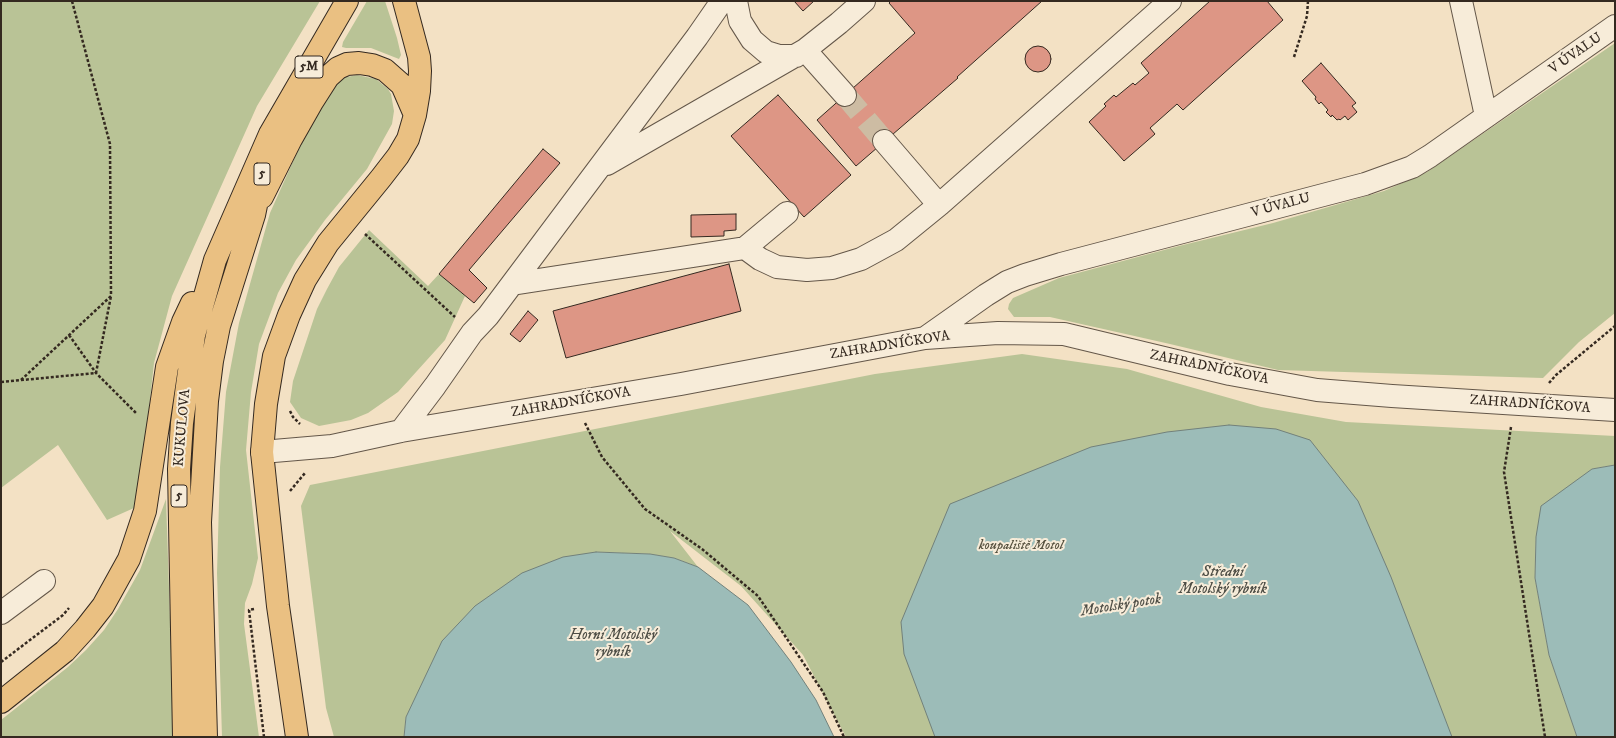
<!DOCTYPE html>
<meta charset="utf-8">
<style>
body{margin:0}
#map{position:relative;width:1616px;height:738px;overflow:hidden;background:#f3e1c4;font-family:"IM FELL DW Pica",serif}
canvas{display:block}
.frame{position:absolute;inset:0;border:2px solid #342920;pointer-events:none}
</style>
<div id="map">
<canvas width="1616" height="738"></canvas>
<div class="frame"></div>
</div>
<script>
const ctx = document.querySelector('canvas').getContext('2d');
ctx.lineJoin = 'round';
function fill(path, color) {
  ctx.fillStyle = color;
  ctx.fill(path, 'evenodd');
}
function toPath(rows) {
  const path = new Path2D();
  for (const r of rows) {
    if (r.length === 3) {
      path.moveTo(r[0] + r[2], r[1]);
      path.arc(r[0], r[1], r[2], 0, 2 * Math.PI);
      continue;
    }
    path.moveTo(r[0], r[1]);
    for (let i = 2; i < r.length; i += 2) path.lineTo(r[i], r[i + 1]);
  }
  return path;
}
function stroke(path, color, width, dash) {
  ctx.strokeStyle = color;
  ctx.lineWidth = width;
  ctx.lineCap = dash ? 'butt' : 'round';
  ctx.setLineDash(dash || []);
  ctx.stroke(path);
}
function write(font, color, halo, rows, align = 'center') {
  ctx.font = font + ' "IM FELL DW Pica",serif';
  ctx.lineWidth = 4;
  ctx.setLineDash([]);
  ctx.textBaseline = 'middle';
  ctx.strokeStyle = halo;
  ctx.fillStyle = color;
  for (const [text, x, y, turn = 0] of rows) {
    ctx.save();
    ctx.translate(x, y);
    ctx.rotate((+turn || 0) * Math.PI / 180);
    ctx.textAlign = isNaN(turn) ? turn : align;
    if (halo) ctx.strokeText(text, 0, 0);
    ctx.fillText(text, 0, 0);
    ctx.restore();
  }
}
const green = toPath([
 [1,1,320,1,257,106,172,296,154,363,143,463,134,508,107,520,58,445,1,488],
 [367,1,385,1,397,38,401,55,399,59,371,48,346,48,342,47,343,42],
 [1615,43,1615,313,1579,342,1543,378,1278,370,1170,344,1050,317,1014,317,1008,309,1009,304,1013,298,1059,278,1179,246,1273,223,1384,191,1427,172],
 [357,75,376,79,388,89,391,94,394,111,392,124,367,169,325,220,296,260,278,293,259,344,251,392,246,450,258,558,252,584,245,603,244,624,259,737,222,737,217,573,220,467,226,392,239,323,270,213,316,110,325,95,342,78],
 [369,230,428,286,439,274,465,296,445,340,398,392,368,413,351,420,319,426,301,418,290,402,293,381,317,309,327,289,339,267],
 [1022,354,1127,369,1261,407,1346,422,1615,436,1615,465,1592,469,1536,537,1535,578,1549,655,1577,737,846,737,803,655,741,586,670,531,698,567,674,558,650,554,596,552,406,717,404,737,334,737,326,708,301,506,310,485,875,374],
 [166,499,174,737,1,737,1,720,68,667,86,650,104,630,118,609,140,570]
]);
const water = toPath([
 [1229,425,1276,429,1310,440,1358,501,1391,577,1452,737,935,737,904,654,901,622,950,504,1091,447,1167,432,1229,425],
 [1615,465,1615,737,1577,737,1549,655,1535,578,1536,537,1541,506,1592,469,1615,465],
 [596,552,650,554,674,558,698,567,748,605,791,662,816,700,834,737,404,737,406,717,442,641,475,606,522,573,563,557,596,552]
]);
const building = toPath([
 [794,1,814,1,803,11,794,1],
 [891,1,1042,1,957,77,958,78,856,166,817,120,915,33,889,3,891,1],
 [1210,1,1267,1,1283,20,1183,110,1177,104,1150,128,1155,134,1124,161,1089,122,1106,106,1104,104,1114,95,1116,97,1133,83,1135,85,1149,73,1141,63,1210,1],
 [1038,59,13],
 [1321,63,1356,103,1352,106,1357,112,1348,120,1345,116,1340,120,1339,119,1337,120,1332,115,1331,117,1326,112,1328,110,1321,102,1319,104,1315,99,1316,97,1302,81,1321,63],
 [778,95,851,175,804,217,731,136,778,95],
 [543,149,560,163,469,270,487,288,474,303,439,274,543,149],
 [736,214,736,230,724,231,724,236,691,237,691,215,736,214],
 [729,264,741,311,566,358,553,311,729,264],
 [528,311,538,320,520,342,510,334,528,311]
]);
const minorTunnel = toPath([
 [845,95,884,141]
]);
const path = toPath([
 [1294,57,1307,16,1308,1],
 [365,234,455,317],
 [69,335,96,373,136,413],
 [21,380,111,296,110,144,72,1],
 [1,382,96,373,111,296],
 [1549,383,1556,375,1615,326],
 [290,411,293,417,300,424],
 [585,423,602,457,645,509,702,549,758,596,823,692,844,737],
 [1511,427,1504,472,1545,737],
 [290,491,305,473],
 [254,609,249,610,264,737],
 [1,662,63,615,69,608]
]);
const minor = toPath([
 [736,1,740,21,752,40,766,52,779,56,796,56],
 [1461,1,1486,116],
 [805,50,845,95],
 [884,141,939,205,1170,1],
 [607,164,805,50,839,23,864,1],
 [745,248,760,259,777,267,807,270,832,268,861,259,896,240,939,205],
 [512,284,745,248,787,213],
 [925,338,986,295,1007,282,1025,275,1061,264,1365,184,1412,167,1430,156,1615,26],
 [401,431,435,386,472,333,488,316,697,37,722,1],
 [262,452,332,446,401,431,681,384,925,338,998,333,1064,334,1230,374,1317,390,1392,396,1615,410],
 [1,613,44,581]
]);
const major = toPath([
 [262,197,291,139,312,102,328,77,338,68,347,64,359,63,372,65,385,70,402,85,415,115],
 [1,702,65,651,85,629,103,606,129,559,145,511,167,367,183,322,192,303],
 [184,737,179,469,182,423,194,335,215,260,270,134,347,1],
 [206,737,200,522,207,401,212,361,219,326,254,215,262,176],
 [297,737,278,606,262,452,266,404,274,356,289,315,305,280,328,243,381,178,398,156,408,139,415,115,419,91,420,71,419,57,404,1]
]);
const shields = [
 [309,67,28],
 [262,174,16],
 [179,496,16]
];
const shieldNames = [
 ["5M",309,67],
 ["5",262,174],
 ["5",179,496]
];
const streetNames = [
 ["V ÚVALU",1576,54,-35],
 ["V ÚVALU",1281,206,-15],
 ["ZAHRADNÍČKOVA",890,346,-9],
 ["ZAHRADNÍČKOVA",1209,368,12],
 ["ZAHRADNÍČKOVA",571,403,-10],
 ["ZAHRADNÍČKOVA",1530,405,4],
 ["KUKULOVA",183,428,-85]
];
const parkNames = [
 ["koupaliště Motol",1021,546]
];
const waterNames = [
 ["Střední",1223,573],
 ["Motolský rybník",1223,590],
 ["Motolský potok",1121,606,-9],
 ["Horní Motolský",613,636],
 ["rybník",613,653]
];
fill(green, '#b9c396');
fill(water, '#9cbcb8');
stroke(water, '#72817b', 1);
fill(building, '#dd9685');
stroke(building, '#342920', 1);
stroke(minorTunnel, '#cdbca3', 22, [22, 11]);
stroke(minor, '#645749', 24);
stroke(major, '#342920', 24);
stroke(path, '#342920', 2.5, [3, 2]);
stroke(minor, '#f7ecd9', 22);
stroke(major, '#eac082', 22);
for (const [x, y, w] of shields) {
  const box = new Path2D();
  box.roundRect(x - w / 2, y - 11, w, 22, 3);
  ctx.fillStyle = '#f7ecd9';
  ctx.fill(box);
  stroke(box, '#342920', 1);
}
write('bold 13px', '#342920', null, shieldNames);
write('14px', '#342920', '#f7ecd9', streetNames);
write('italic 14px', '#55503e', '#f7ecd9', parkNames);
write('italic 15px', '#4e4e46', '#f7ecd9', waterNames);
</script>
